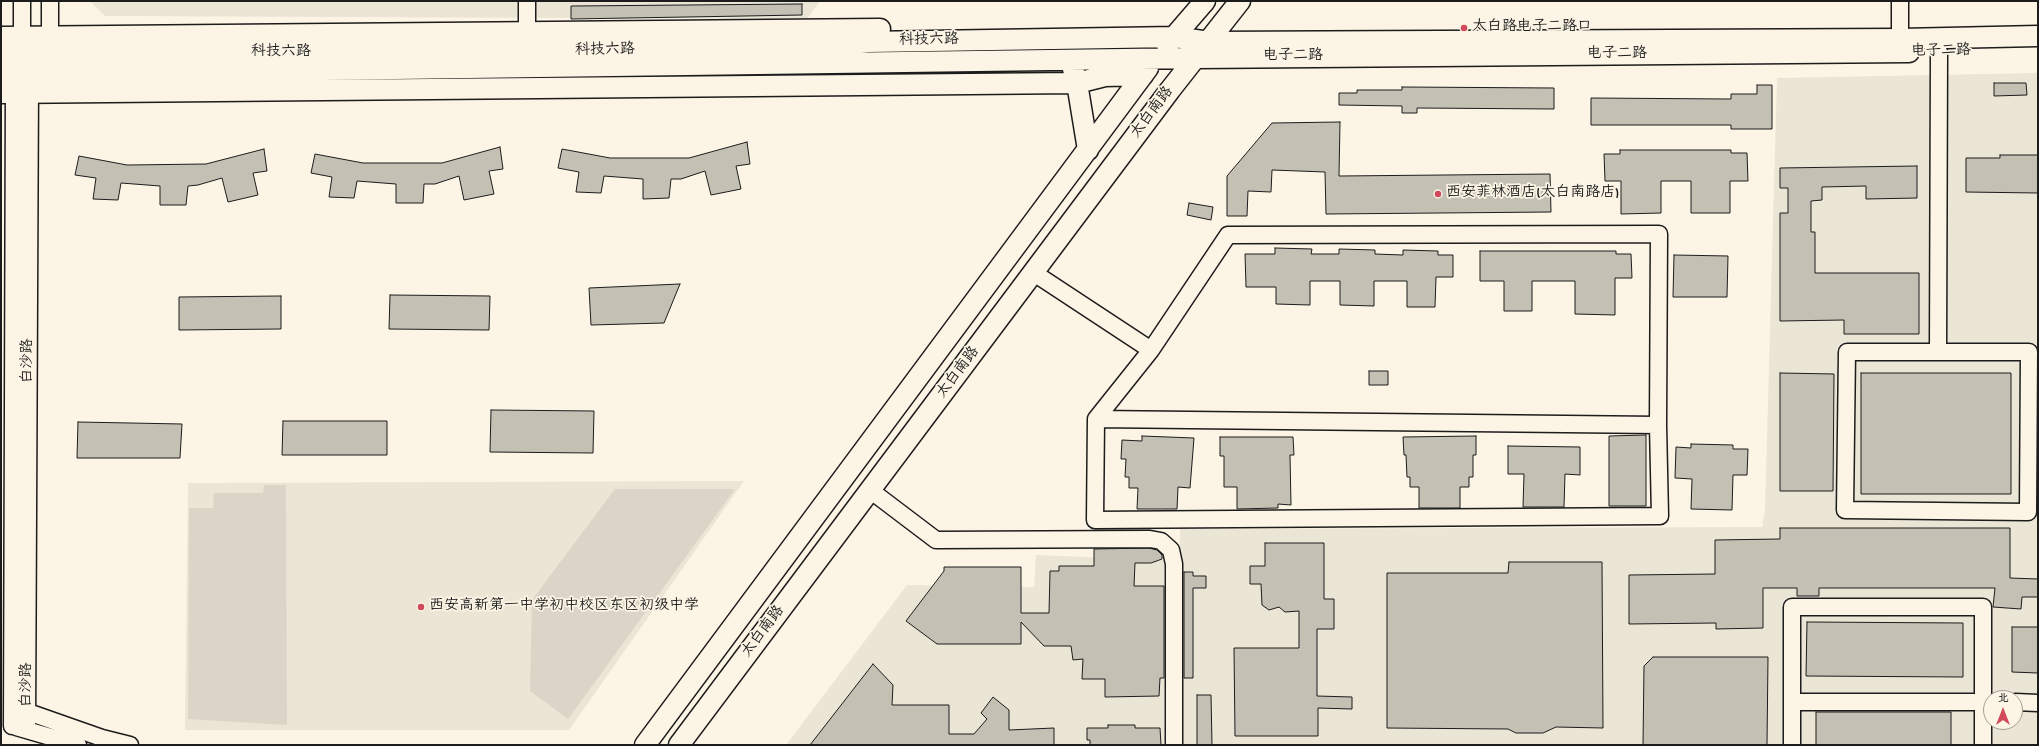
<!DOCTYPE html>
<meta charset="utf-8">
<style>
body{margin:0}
#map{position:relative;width:2039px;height:746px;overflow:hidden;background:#fcf5e5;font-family:"Gochi Hand","LXGW WenKai TC",sans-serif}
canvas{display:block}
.frame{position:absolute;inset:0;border:2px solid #1c1c1c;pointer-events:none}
.north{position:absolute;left:1983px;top:690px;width:40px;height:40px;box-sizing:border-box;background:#fcf5e5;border:1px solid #a29e95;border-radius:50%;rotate:0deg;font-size:11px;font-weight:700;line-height:16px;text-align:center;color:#1c1c1c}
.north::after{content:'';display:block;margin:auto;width:14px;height:18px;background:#d1495b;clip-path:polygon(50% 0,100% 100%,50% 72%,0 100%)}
</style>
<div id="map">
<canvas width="2039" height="746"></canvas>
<div class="frame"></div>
<div class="north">北</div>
</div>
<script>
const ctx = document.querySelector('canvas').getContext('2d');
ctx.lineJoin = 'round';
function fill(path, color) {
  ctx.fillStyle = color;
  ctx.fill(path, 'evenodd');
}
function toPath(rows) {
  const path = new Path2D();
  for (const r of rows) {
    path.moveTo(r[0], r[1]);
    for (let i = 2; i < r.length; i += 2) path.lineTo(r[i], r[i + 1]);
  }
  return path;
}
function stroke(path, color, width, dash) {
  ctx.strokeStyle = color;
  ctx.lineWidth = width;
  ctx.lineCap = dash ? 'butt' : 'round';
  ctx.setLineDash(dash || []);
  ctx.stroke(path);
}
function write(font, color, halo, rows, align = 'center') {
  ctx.font = font + ' "Gochi Hand","LXGW WenKai TC",sans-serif';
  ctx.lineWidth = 3.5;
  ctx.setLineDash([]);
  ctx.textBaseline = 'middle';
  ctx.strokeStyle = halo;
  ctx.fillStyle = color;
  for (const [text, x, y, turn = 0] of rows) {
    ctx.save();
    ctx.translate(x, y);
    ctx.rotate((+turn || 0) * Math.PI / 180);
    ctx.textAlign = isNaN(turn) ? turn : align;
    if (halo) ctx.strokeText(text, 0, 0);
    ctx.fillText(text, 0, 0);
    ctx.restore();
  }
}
const built = toPath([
 [90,1,820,1,807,19,105,16],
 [2038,73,2038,745,1180,745,1180,529,1762,527,1765,510,1777,78],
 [1991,698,2015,698,2015,722,1991,722],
 [744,481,569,730,185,730,188,483],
 [1036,555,1164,560,1164,745,786,745,907,585,1034,587]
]);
const green = toPath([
 [264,485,286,485,287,725,188,719,189,508,213,508,214,493,263,493],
 [615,489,735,489,568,719,530,691,532,600]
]);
const building = toPath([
 [802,4,802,15,571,19,571,6,802,4],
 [1994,83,2026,83,2027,95,1994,96,1994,83],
 [1757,85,1772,85,1772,129,1731,129,1731,125,1591,125,1591,98,1731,99,1731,94,1757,94,1757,85],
 [1402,87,1554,88,1554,109,1417,108,1417,113,1402,113,1402,106,1339,105,1339,93,1357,93,1357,90,1402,90,1402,87],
 [1340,122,1339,176,1550,174,1551,212,1326,214,1325,172,1272,170,1271,192,1248,191,1247,216,1227,216,1227,176,1272,123,1340,122],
 [747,142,750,164,736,166,741,189,711,195,705,171,681,179,671,179,669,198,643,199,643,179,604,176,601,193,576,192,579,172,558,168,562,149,610,158,689,158,747,142],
 [500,147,503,169,489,171,494,194,464,200,459,176,435,184,424,184,423,203,396,203,396,184,357,181,354,198,329,197,332,177,311,173,315,154,363,163,442,163,500,147],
 [264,149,267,171,253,173,258,195,228,202,222,178,198,185,188,186,186,205,160,205,160,186,121,183,118,200,93,199,96,178,75,175,79,156,127,165,206,164,264,149],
 [1620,150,1731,150,1731,153,1747,153,1748,181,1730,181,1730,213,1691,213,1691,181,1661,181,1661,213,1621,214,1621,181,1605,181,1604,154,1620,154,1620,150],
 [2000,155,2038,155,2038,193,1966,192,1966,158,2000,158,2000,155],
 [1917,166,1917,198,1866,199,1866,186,1822,187,1822,200,1811,201,1811,232,1815,232,1815,273,1919,273,1919,334,1844,334,1844,320,1780,321,1780,213,1788,213,1788,188,1780,188,1780,168,1917,166],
 [1189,203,1213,207,1211,220,1187,215,1189,203],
 [1275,248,1312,249,1311,254,1339,254,1339,249,1375,250,1375,254,1403,255,1403,250,1438,251,1438,255,1453,255,1453,277,1436,277,1435,307,1407,307,1407,281,1374,281,1374,306,1340,305,1340,281,1310,281,1310,305,1276,304,1276,287,1246,287,1245,254,1275,254,1275,248],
 [1480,251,1616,251,1616,254,1631,254,1632,278,1615,278,1615,315,1575,314,1575,281,1532,281,1532,311,1504,311,1504,281,1480,281,1480,251],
 [1674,255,1728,256,1727,297,1673,297,1674,255],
 [680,284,664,323,591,325,589,288,680,284],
 [390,295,490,296,489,330,389,329,390,295],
 [281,296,281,329,179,330,179,297,281,296],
 [1369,371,1388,371,1388,385,1369,385,1369,371],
 [1780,373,1834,374,1833,491,1780,491,1780,373],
 [1861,373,2011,373,2011,494,1861,494,1861,373],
 [491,410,594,411,593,453,490,452,491,410],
 [283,421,387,421,387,455,282,455,283,421],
 [78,422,182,424,180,458,77,458,78,422],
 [1646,435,1646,506,1609,506,1609,436,1646,435],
 [1142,436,1194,438,1190,488,1178,487,1177,509,1137,509,1138,488,1129,488,1129,477,1125,477,1126,459,1121,459,1122,440,1142,441,1142,436],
 [1476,436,1476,455,1473,455,1473,477,1469,477,1469,487,1460,487,1460,508,1419,508,1419,487,1410,487,1410,477,1407,477,1406,455,1404,455,1403,437,1476,436],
 [1220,437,1293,437,1294,455,1290,455,1291,505,1278,504,1278,508,1237,509,1237,487,1224,487,1224,456,1220,456,1220,437],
 [1691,444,1733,445,1733,449,1748,449,1747,475,1733,475,1732,510,1691,509,1692,479,1675,478,1676,447,1691,448,1691,444],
 [1508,446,1580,447,1580,475,1565,474,1564,507,1523,507,1524,474,1508,474,1508,446],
 [1780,528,2010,528,2010,578,2038,579,2038,597,2022,597,2021,609,1993,607,1995,588,1819,588,1819,596,1797,596,1797,588,1763,588,1763,628,1716,629,1716,623,1629,624,1629,575,1715,574,1715,540,1780,539,1780,528],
 [1265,543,1324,543,1324,599,1334,599,1334,629,1317,629,1317,696,1352,697,1352,709,1318,708,1318,736,1235,736,1234,648,1299,648,1299,611,1285,612,1279,607,1269,610,1262,605,1261,584,1250,584,1250,566,1265,566,1265,543],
 [1149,548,1157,550,1162,555,1162,559,1151,563,1135,563,1134,586,1164,586,1164,678,1160,678,1159,696,1105,697,1105,679,1082,679,1083,659,1073,660,1071,646,1044,646,1021,622,1021,644,937,644,906,621,944,571,944,567,1021,567,1021,613,1049,613,1050,571,1059,571,1059,566,1094,566,1094,549,1149,548],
 [1509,562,1602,562,1603,728,1556,727,1543,733,1516,733,1508,729,1387,728,1387,573,1508,573,1509,562],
 [1184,572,1193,572,1193,576,1206,576,1206,588,1193,588,1193,678,1184,678,1184,572],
 [1807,622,1963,623,1963,677,1806,676,1807,622],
 [2012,627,2038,627,2038,673,2012,672,2012,627],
 [1653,657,1768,657,1767,745,1643,745,1644,666,1653,657],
 [873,664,893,685,892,705,949,705,949,734,974,734,987,719,981,713,993,697,1009,710,1009,730,1054,728,1054,745,810,745,873,664],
 [1197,695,1211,695,1212,745,1197,745,1197,695],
 [1816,712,1951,712,1951,745,1816,745,1816,712],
 [1108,725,1135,725,1135,728,1160,728,1161,745,1090,745,1090,740,1087,740,1087,728,1108,728,1108,725]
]);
const minor = toPath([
 [527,1,527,44],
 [22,47,22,1],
 [50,48,50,1],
 [1900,51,1900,1],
 [1034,273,1151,350,1228,235,1659,234,1658,425,1096,419,1151,350],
 [1938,352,2029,352,2028,512,1845,510,1847,352,1938,352,1939,52],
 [1096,419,1095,520,1660,516,1658,425],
 [870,490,936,540,1150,539,1161,541,1171,550,1174,564,1174,745],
 [1792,702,1991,702],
 [2015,702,2038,703],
 [19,712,28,712,102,738,130,745],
 [12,726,14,81],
 [16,727,78,745],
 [27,729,30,81],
 [1792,745,1792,607,1983,607,1983,745]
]);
const major = toPath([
 [1,37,880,29],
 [1167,45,1205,1],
 [1,55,791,48,868,42,1175,37,1209,42,1901,39,2038,36],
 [1073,69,1077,83,1088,150],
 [1,73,30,74,1196,58,1909,52],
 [1,93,1077,83,1105,76,1143,75],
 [645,745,1148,68],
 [679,745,1170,90,1240,1]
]);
const markers = [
 [1464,28,4,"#d1495b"],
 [1438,194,4,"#d1495b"],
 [421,607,4,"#d1495b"]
];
const poiNames = [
 ["太白路电子二路口",1472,28],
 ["西安菲林酒店(太白南路店)",1446,194],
 ["西安高新第一中学初中校区东区初级中学",429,607]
];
const streetNames = [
 ["科技六路",929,41,-1],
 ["科技六路",605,51,-1],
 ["电子二路",1941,52,-1],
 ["科技六路",281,53],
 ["电子二路",1617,55],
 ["电子二路",1293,57],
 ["太白南路",1153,113,-53],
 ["白沙路",29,361,-90],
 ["太白南路",959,373,-53],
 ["太白南路",764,632,-53],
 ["白沙路",28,685,-90]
];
fill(built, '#ebe5d6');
fill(green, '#dbd5c8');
fill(building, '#c4c0b3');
stroke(building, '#1c1c1c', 1);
stroke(minor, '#1c1c1c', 19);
stroke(major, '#1c1c1c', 23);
stroke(minor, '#fcf5e5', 16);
stroke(major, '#fcf5e5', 20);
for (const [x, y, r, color] of markers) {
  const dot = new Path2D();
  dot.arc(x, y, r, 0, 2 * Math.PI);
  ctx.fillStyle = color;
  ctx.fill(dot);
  stroke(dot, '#fcf5e5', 1.5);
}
write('15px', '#1c1c1c', '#fcf5e5', poiNames, 'left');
write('15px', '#1c1c1c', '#fcf5e5', streetNames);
</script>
